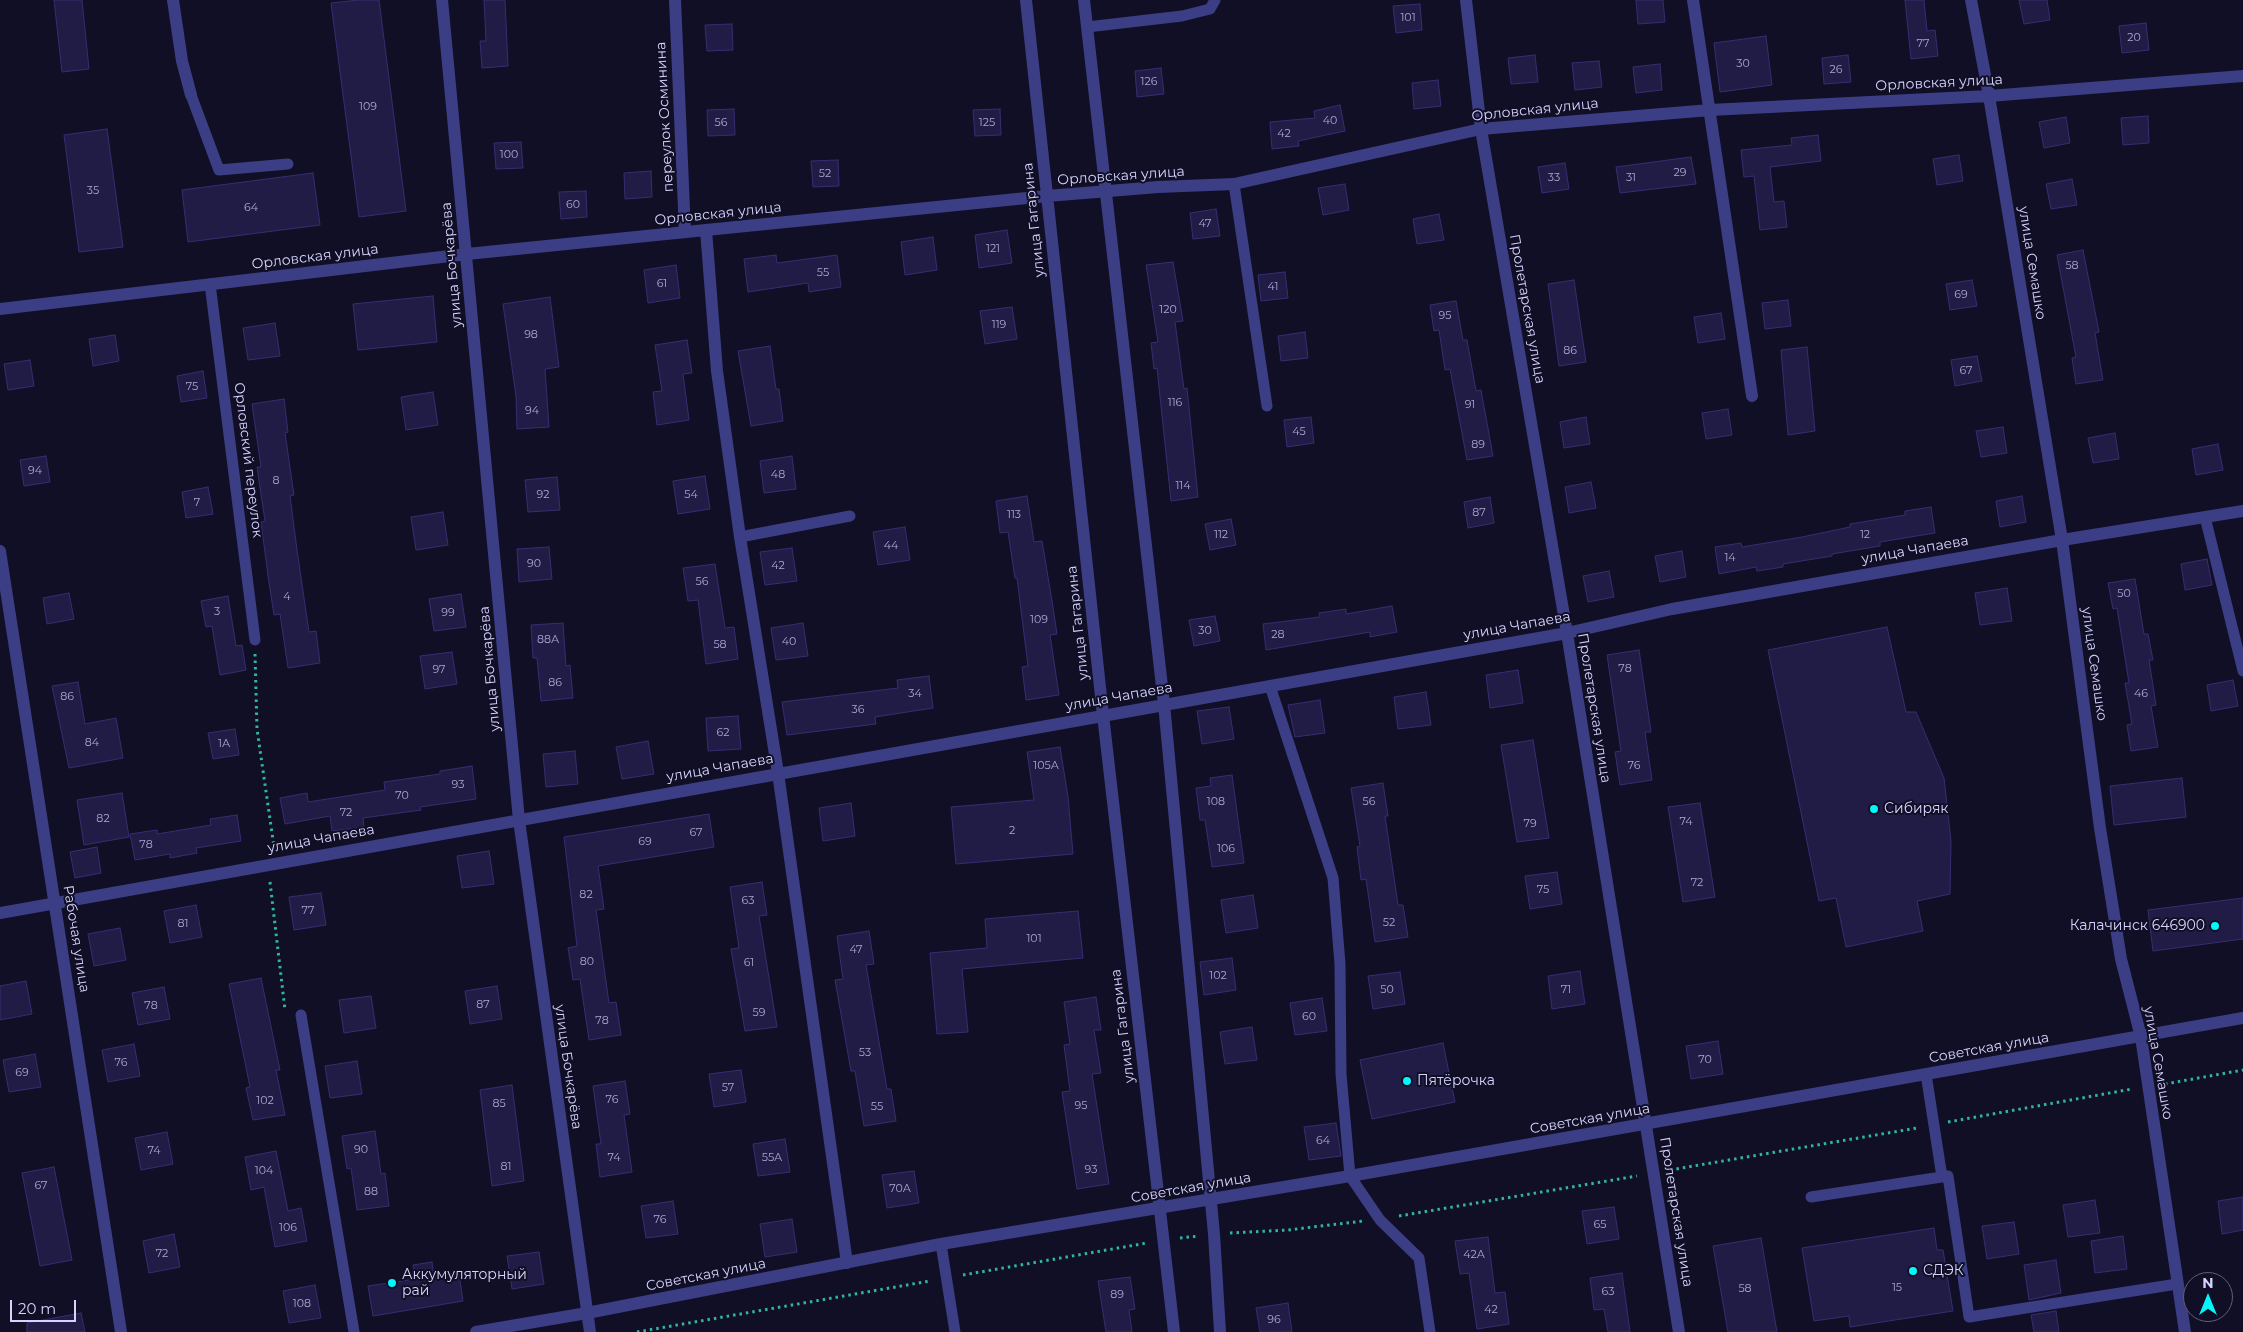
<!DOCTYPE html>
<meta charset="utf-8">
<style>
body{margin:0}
#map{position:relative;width:2243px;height:1332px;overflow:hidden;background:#110f25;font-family:Montserrat,sans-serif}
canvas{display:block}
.north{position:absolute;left:2183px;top:1272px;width:50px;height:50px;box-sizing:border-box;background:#110f25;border:1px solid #605e7c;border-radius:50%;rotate:0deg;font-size:14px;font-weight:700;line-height:20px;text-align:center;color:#d6d4fe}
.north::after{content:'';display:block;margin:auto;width:18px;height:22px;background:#04f5fa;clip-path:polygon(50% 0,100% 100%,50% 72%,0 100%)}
.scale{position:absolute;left:10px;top:1300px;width:66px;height:22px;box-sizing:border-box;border:2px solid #d6d4fe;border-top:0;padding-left:6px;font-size:15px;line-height:18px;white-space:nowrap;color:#d6d4fe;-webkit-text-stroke:4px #110f25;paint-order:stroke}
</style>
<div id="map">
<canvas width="2243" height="1332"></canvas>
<div class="north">N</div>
<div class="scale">20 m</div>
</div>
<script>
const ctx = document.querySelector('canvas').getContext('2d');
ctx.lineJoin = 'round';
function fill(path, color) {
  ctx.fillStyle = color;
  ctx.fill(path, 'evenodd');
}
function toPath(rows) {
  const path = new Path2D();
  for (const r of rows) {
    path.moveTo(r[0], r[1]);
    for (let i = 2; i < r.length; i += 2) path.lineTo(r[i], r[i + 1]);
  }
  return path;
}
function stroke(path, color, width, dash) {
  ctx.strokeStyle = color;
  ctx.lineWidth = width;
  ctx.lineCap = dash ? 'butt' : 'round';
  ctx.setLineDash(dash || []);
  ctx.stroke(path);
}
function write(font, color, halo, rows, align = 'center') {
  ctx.font = font + ' Montserrat,sans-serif';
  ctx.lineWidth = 4;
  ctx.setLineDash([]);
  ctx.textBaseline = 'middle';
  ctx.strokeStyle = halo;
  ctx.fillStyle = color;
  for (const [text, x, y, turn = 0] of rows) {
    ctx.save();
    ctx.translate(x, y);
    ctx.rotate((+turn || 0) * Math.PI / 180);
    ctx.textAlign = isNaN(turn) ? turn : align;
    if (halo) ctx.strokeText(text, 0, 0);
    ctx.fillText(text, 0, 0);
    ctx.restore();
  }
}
const building = toPath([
 [54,0,82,0,89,69,62,72,54,0],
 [359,0,379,0,406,211,359,217,331,3,359,0],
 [484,0,505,0,508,66,482,68,480,41,486,41,484,0],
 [1636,0,1663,0,1665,22,1638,24,1636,0],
 [1905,0,1924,0,1927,31,1935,30,1938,56,1911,59,1905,0],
 [2019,0,2047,0,2050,20,2024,24,2019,0],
 [1420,4,1422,30,1396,33,1393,6,1420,4],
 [2146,23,2149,50,2122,53,2119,26,2146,23],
 [732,24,733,50,707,51,705,25,732,24],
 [1766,36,1772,85,1720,92,1714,43,1766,36],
 [1535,55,1538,82,1511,84,1508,58,1535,55],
 [1848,55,1851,82,1824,84,1822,58,1848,55],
 [1599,61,1602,87,1575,90,1572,63,1599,61],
 [1660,64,1662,90,1636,93,1633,67,1660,64],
 [1161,68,1164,94,1137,97,1135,71,1161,68],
 [1438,80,1441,106,1414,109,1412,83,1438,80],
 [1340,105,1345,131,1298,141,1299,146,1272,149,1270,122,1315,118,1314,111,1340,105],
 [734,109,735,135,708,136,707,110,734,109],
 [1000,109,1001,135,975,136,973,110,1000,109],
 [2148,116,2149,143,2123,145,2121,118,2148,116],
 [2066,117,2070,143,2044,148,2039,122,2066,117],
 [107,129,123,247,79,252,64,135,107,129],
 [1818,135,1821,161,1770,167,1774,202,1784,201,1787,227,1760,230,1754,176,1744,177,1741,150,1792,145,1791,138,1818,135],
 [521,142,523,168,496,169,494,143,521,142],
 [1959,155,1963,181,1937,185,1933,159,1959,155],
 [1691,157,1696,184,1620,193,1616,167,1691,157],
 [838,160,839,186,813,187,811,161,838,160],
 [1565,163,1569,189,1542,193,1538,167,1565,163],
 [651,171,652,197,625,199,624,173,651,171],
 [313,173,320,225,188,242,182,190,313,173],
 [2072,179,2077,205,2051,209,2046,184,2072,179],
 [1345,184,1349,210,1323,215,1318,188,1345,184],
 [586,191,587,217,561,219,559,192,586,191],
 [1216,209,1220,236,1193,239,1190,213,1216,209],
 [1439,214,1444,240,1417,244,1413,219,1439,214],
 [1007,230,1012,263,979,268,975,235,1007,230],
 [933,237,937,270,905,275,901,242,933,237],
 [2083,250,2099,332,2095,333,2103,380,2076,384,2072,358,2076,357,2057,255,2083,250],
 [776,255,777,263,837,255,841,287,809,292,808,283,748,292,744,259,776,255],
 [1173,262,1183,321,1175,322,1184,389,1187,388,1198,497,1171,501,1157,368,1154,369,1151,343,1158,342,1146,265,1173,262],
 [676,265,680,298,648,303,644,270,676,265],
 [1285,272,1288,298,1261,301,1258,275,1285,272],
 [1574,280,1586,362,1559,366,1548,284,1574,280],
 [1972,280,1977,306,1950,310,1946,284,1972,280],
 [433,296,437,342,358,350,353,304,433,296],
 [550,297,559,367,545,369,549,427,517,429,516,396,503,304,550,297],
 [1788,300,1791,326,1765,329,1762,303,1788,300],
 [1456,301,1463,340,1467,340,1476,391,1481,390,1493,456,1467,460,1450,369,1445,370,1439,330,1434,331,1430,305,1456,301],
 [1012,307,1017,339,985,344,980,311,1012,307],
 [1721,313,1725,339,1698,343,1694,317,1721,313],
 [275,323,280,356,248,360,243,328,275,323],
 [1305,332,1308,358,1281,361,1278,336,1305,332],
 [115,335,119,361,93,366,89,339,115,335],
 [687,340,692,373,683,374,689,420,657,425,653,392,662,391,655,345,687,340],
 [770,346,776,389,779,389,783,421,751,426,738,351,770,346],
 [1807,347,1815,431,1788,435,1781,350,1807,347],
 [1977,356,1982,381,1955,386,1951,360,1977,356],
 [30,360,34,386,8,390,4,364,30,360],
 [203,371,207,398,181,402,177,376,203,371],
 [433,392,438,425,406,430,401,397,433,392],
 [284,399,288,432,285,433,294,495,290,496,297,550,309,632,316,631,320,663,288,668,280,614,274,615,269,583,261,522,265,521,257,467,261,467,252,404,284,399],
 [1728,409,1732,435,1706,439,1702,413,1728,409],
 [1311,417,1314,443,1287,447,1284,420,1311,417],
 [1586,417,1590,444,1564,448,1560,422,1586,417],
 [2003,427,2007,453,1981,457,1976,431,2003,427],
 [2115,433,2119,459,2093,463,2088,438,2115,433],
 [2218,444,2223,470,2196,475,2192,449,2218,444],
 [46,456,50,482,24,486,20,460,46,456],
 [792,456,796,489,764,493,760,461,792,456],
 [705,476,710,509,678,514,673,481,705,476],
 [557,477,560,510,528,512,525,480,557,477],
 [1591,482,1596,508,1569,513,1565,487,1591,482],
 [208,487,213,514,186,518,182,492,208,487],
 [1027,496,1034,542,1042,541,1052,601,1057,634,1050,635,1059,695,1026,700,1022,667,1028,666,1017,578,1015,578,1008,532,1000,533,996,501,1027,496],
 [2022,496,2026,522,2000,527,1996,501,2022,496],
 [1490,497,1494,523,1468,528,1464,502,1490,497],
 [1931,507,1935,533,1880,542,1880,546,1832,554,1832,556,1783,564,1783,567,1757,571,1756,567,1719,574,1715,547,1741,543,1742,547,1802,537,1850,527,1850,524,1905,515,1905,511,1931,507],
 [443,512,448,545,416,550,411,517,443,512],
 [1231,519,1236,545,1210,550,1205,524,1231,519],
 [905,527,910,560,878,565,873,532,905,527],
 [549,547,552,579,519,582,517,549,549,547],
 [792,548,797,581,765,585,760,552,792,548],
 [1682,551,1686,577,1660,582,1655,556,1682,551],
 [2207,559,2212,585,2185,590,2181,564,2207,559],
 [715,564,725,628,734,627,738,659,706,664,698,600,688,601,683,568,715,564],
 [1609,571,1614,597,1588,602,1583,576,1609,571],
 [2135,579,2144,634,2148,634,2153,660,2149,660,2156,705,2151,706,2158,747,2131,751,2127,725,2132,724,2125,683,2129,683,2117,608,2113,609,2108,583,2135,579],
 [2007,588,2012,621,1980,625,1975,593,2007,588],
 [69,593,74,619,47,624,43,598,69,593],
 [461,594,466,627,434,631,429,599,461,594],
 [228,596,236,646,242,645,246,670,220,675,212,626,206,627,201,601,228,596],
 [1392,606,1397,632,1370,637,1370,632,1266,650,1263,624,1320,617,1319,613,1346,609,1346,614,1392,606],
 [1215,616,1220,641,1194,646,1189,620,1215,616],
 [563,623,566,666,570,665,573,698,541,701,537,658,533,658,531,625,563,623],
 [803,623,808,656,776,660,771,628,803,623],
 [1887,627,1906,712,1916,712,1944,778,1951,841,1950,894,1917,901,1923,931,1846,947,1836,898,1819,901,1768,650,1887,627],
 [1639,650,1651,732,1645,732,1652,780,1620,785,1615,752,1621,751,1607,655,1639,650],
 [452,652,457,684,425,689,420,656,452,652],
 [1518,670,1523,703,1490,708,1486,675,1518,670],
 [929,676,933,708,875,717,876,724,787,735,782,702,898,688,897,680,929,676],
 [2233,680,2238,706,2211,711,2207,685,2233,680],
 [78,682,85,724,116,718,123,758,69,768,52,686,78,682],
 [1426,692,1431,725,1398,729,1394,697,1426,692],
 [1320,700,1325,733,1295,737,1288,705,1320,700],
 [1229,707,1234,739,1202,744,1197,711,1229,707],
 [738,716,741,749,708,751,706,718,738,716],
 [235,729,239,755,213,759,208,733,235,729],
 [1533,740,1549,838,1517,842,1501,745,1533,740],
 [648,741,654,774,622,779,616,747,648,741],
 [1060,747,1068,797,1073,854,956,864,951,807,1034,800,1027,752,1060,747],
 [575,751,578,784,546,787,543,754,575,751],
 [472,766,476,799,420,807,421,810,363,818,364,827,332,831,330,816,285,824,280,798,307,793,308,802,385,790,384,782,440,774,440,771,472,766],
 [1232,775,1244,863,1212,867,1205,820,1200,820,1196,788,1211,786,1210,778,1232,775],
 [2182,778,2186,817,2114,825,2110,786,2182,778],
 [1383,783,1388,816,1385,816,1398,905,1403,905,1408,937,1375,942,1366,879,1361,880,1357,847,1360,846,1351,788,1383,783],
 [122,793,129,837,84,845,77,800,122,793],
 [851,803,855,836,823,841,819,808,851,803],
 [1700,803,1715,897,1683,902,1668,807,1700,803],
 [709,814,714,847,598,866,604,909,596,910,609,1003,616,1002,621,1035,589,1040,580,979,573,980,568,948,577,946,564,837,709,814],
 [237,815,241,841,196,848,197,853,170,858,170,854,135,860,130,834,157,830,157,834,211,825,210,819,237,815],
 [97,847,101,873,75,878,70,852,97,847],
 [489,851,494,884,462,888,457,856,489,851],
 [1557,872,1562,904,1530,909,1525,876,1557,872],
 [762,882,767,915,759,916,777,1027,745,1031,731,949,739,948,730,887,762,882],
 [321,893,326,925,294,930,289,897,321,893],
 [1253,895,1258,928,1226,933,1221,900,1253,895],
 [2243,898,2243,939,2153,951,2148,910,2243,898],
 [196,905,202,937,170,943,164,911,196,905],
 [1078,911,1083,958,962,969,968,1032,937,1034,930,953,987,948,985,919,1078,911],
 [120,928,126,960,94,966,88,934,120,928],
 [869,931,874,964,866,965,887,1089,891,1089,896,1121,864,1126,855,1071,851,1071,835,980,843,979,837,936,869,931],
 [1232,958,1236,990,1204,995,1200,962,1232,958],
 [1580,971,1585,1004,1552,1009,1548,976,1580,971],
 [1400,972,1405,1004,1373,1009,1368,976,1400,972],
 [261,978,280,1070,276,1070,285,1115,253,1120,246,1088,250,1087,229,984,261,978],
 [26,981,32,1014,0,1020,0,986,26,981],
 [497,986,502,1019,470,1024,465,991,497,986],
 [164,987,170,1019,138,1025,132,993,164,987],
 [371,996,376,1028,344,1033,339,1000,371,996],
 [1096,997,1101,1030,1094,1030,1101,1073,1092,1074,1109,1184,1077,1189,1062,1092,1070,1091,1064,1045,1070,1044,1064,1002,1096,997],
 [1322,998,1327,1031,1295,1035,1290,1003,1322,998],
 [1252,1027,1257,1060,1225,1064,1220,1032,1252,1027],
 [1718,1041,1723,1074,1691,1079,1686,1046,1718,1041],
 [1443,1043,1455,1102,1372,1119,1360,1060,1443,1043],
 [134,1044,140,1076,108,1082,102,1050,134,1044],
 [35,1054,41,1087,9,1092,3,1060,35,1054],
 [357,1061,362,1094,330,1098,325,1066,357,1061],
 [741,1070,746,1102,714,1107,709,1074,741,1070],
 [625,1081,630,1114,624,1115,632,1172,600,1177,596,1144,601,1144,593,1086,625,1081],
 [512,1085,524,1181,492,1186,480,1090,512,1085],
 [1336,1123,1341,1156,1309,1160,1304,1127,1336,1123],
 [375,1131,381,1174,385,1173,389,1206,357,1210,351,1168,347,1169,342,1136,375,1131],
 [167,1132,173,1164,141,1170,135,1138,167,1132],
 [785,1139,790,1172,758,1176,753,1144,785,1139],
 [276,1151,288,1211,301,1208,307,1241,275,1247,264,1187,251,1190,245,1157,276,1151],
 [54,1167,72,1260,40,1266,22,1173,54,1167],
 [914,1171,919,1203,887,1208,882,1175,914,1171],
 [2243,1197,2243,1230,2222,1234,2218,1201,2243,1197],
 [2095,1200,2100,1233,2068,1237,2063,1205,2095,1200],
 [673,1201,678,1234,646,1238,641,1206,673,1201],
 [1614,1207,1619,1239,1587,1244,1582,1211,1614,1207],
 [792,1219,797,1252,765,1257,760,1224,792,1219],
 [2014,1222,2019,1254,1987,1259,1982,1226,2014,1222],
 [1934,1228,1937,1250,1943,1250,1953,1311,1850,1327,1849,1316,1814,1321,1802,1248,1934,1228],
 [174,1234,180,1267,149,1273,143,1241,174,1234],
 [2123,1236,2127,1269,2095,1273,2091,1241,2123,1236],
 [1488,1237,1495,1293,1505,1292,1509,1324,1477,1329,1469,1273,1460,1274,1455,1241,1488,1237],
 [1761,1238,1777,1332,1728,1332,1713,1246,1761,1238],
 [539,1252,544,1284,512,1289,507,1256,539,1252],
 [2056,1260,2061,1293,2029,1300,2024,1265,2056,1260],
 [432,1262,434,1277,459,1273,463,1301,373,1316,368,1286,415,1279,413,1265,432,1262],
 [1622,1273,1630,1332,1608,1332,1604,1309,1594,1310,1590,1278,1622,1273],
 [1130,1277,1135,1309,1129,1310,1132,1332,1106,1332,1098,1281,1130,1277],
 [315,1285,321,1318,289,1323,283,1291,315,1285],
 [1288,1303,1292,1332,1260,1332,1256,1308,1288,1303],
 [2056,1311,2059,1332,2034,1332,2031,1315,2056,1311],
 [81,1313,85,1332,27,1332,27,1323,81,1313]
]);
const path = toPath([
 [255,654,257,729,274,847],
 [270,882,285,1010],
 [2165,1084,2243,1070],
 [1948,1122,2132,1089],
 [1670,1170,1917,1128],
 [1399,1216,1637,1176],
 [1230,1233,1288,1230,1363,1221],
 [1180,1238,1199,1236],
 [963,1275,1147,1243],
 [637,1332,930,1281]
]);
const service = toPath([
 [1087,27,1182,16,1210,9,1215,0],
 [191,95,219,170,288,164],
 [1234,184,1267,406],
 [210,284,255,640],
 [2205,517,2243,671],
 [740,537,850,516],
 [1270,686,1333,878,1340,964,1341,1074,1350,1176,1380,1220,1419,1258,1430,1332],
 [301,1015,354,1332],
 [1926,1074,1942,1177],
 [1811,1197,1948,1176,1969,1317,2177,1284],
 [941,1244,955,1332]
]);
const minor = toPath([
 [173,0,182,61,191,95],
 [442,0,519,820,590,1332],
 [675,0,685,232],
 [1026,0,1103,715,1174,1332],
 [1084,0,1164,704,1214,1234,1220,1332],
 [1466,0,1481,129,1567,633,1679,1332],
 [1693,0,1752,396],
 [1971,0,1989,96,2062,540,2100,828,2121,959,2141,1037,2185,1332],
 [706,230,717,371,740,537,778,773,847,1263],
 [0,309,467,254,706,230,1047,196,1158,187,1234,184,1481,129,1710,110,1989,96,2243,76],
 [0,551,121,1332],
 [0,913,1567,633,1672,609,2062,540,2243,511]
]);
const tertiary = toPath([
 [476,1332,587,1313,941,1244,1350,1176,2243,1018]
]);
const markers = [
 [1874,809,5,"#04f5fa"],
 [2215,926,5,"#04f5fa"],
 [1407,1081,5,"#04f5fa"],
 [1913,1271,5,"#04f5fa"],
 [392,1283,5,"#04f5fa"]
];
const numberNames = [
 ["101",1408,18],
 ["20",2134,38],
 ["77",1923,44],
 ["30",1743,64],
 ["26",1836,70],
 ["126",1149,82],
 ["109",368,107],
 ["40",1330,121],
 ["56",721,123],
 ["125",987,123],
 ["42",1284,134],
 ["100",509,155],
 ["29",1680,173],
 ["52",825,174],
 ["33",1554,178],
 ["31",1631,178],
 ["35",93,191],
 ["60",573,205],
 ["64",251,208],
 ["47",1205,224],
 ["121",993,249],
 ["58",2072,266],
 ["55",823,273],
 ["61",662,284],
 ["41",1273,287],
 ["69",1961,295],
 ["120",1168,310],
 ["95",1445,316],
 ["119",999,325],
 ["98",531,335],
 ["86",1570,351],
 ["67",1966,371],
 ["75",192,387],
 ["116",1175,403],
 ["91",1470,405],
 ["94",532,411],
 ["45",1299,432],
 ["89",1478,445],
 ["94",35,471],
 ["48",778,475],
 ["8",276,481],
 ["114",1183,486],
 ["92",543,495],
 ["54",691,495],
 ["7",197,503],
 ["87",1479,513],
 ["113",1014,515],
 ["112",1221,535],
 ["12",1865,535],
 ["44",891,546],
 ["14",1730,558],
 ["90",534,564],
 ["42",778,566],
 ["56",702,582],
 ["50",2124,594],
 ["4",287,597],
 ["3",217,612],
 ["99",448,613],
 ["109",1039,620],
 ["30",1205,631],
 ["28",1278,635],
 ["88А",548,640],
 ["40",789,642],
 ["58",720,645],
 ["78",1625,669],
 ["97",439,670],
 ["86",555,683],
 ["34",915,694],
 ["46",2141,694],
 ["86",67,697],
 ["36",858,710],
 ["62",723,733],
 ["84",92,743],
 ["1А",224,744],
 ["105А",1046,766],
 ["76",1634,766],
 ["93",458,785],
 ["70",402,796],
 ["108",1216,802],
 ["56",1369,802],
 ["72",346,813],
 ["82",103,819],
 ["74",1686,822],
 ["79",1530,824],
 ["2",1012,831],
 ["67",696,833],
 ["69",645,842],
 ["78",146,845],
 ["106",1226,849],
 ["72",1697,883],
 ["75",1543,890],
 ["82",586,895],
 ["63",748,901],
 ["77",308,911],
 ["52",1389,923],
 ["81",183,924],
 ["101",1034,939],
 ["47",856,950],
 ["80",587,962],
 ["61",749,963],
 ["102",1218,976],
 ["50",1387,990],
 ["71",1566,990],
 ["87",483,1005],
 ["78",151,1006],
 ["59",759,1013],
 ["60",1309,1017],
 ["78",602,1021],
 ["53",865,1053],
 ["70",1705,1060],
 ["76",121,1063],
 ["69",22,1073],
 ["57",728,1088],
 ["76",612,1100],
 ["102",265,1101],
 ["85",499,1104],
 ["95",1081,1106],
 ["55",877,1107],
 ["64",1323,1141],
 ["90",361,1150],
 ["74",154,1151],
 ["74",614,1158],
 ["55А",772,1158],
 ["81",506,1167],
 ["93",1091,1170],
 ["104",264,1171],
 ["67",41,1186],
 ["70А",900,1189],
 ["88",371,1192],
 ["76",660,1220],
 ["65",1600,1225],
 ["106",288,1228],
 ["72",162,1254],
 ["42А",1474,1255],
 ["15",1897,1288],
 ["58",1745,1289],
 ["63",1608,1292],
 ["89",1117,1295],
 ["108",302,1304],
 ["42",1491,1310],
 ["96",1274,1320]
];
const streetNames = [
 ["Орловская улица",1939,83,-3],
 ["Орловская улица",1535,110,-6],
 ["переулок Осминина",665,117,-93],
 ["Орловская улица",1121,176,-4],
 ["Орловская улица",718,214,-6],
 ["улица Гагарина",1034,220,-96],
 ["Орловская улица",315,257,-7],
 ["улица Семашко",2032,263,81],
 ["улица Бочкарёва",452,265,-95],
 ["Пролетарская улица",1527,309,80],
 ["Орловский переулок",248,460,83],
 ["улица Чапаева",1915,550,-10],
 ["улица Гагарина",1078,623,-96],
 ["улица Чапаева",1517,626,-10],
 ["улица Семашко",2094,664,82],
 ["улица Бочкарёва",490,669,-95],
 ["улица Чапаева",1119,697,-10],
 ["Пролетарская улица",1594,708,81],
 ["улица Чапаева",720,768,-10],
 ["улица Чапаева",321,839,-10],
 ["Рабочая улица",76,939,81],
 ["улица Гагарина",1123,1026,-97],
 ["Советская улица",1989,1048,-10],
 ["улица Семашко",2158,1063,80],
 ["улица Бочкарёва",568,1067,82],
 ["Советская улица",1590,1119,-10],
 ["Советская улица",1191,1188,-10],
 ["Пролетарская улица",1676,1212,81],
 ["Советская улица",706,1275,-11]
];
const poiNames = [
 ["Сибиряк",1884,809],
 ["Калачинск 646900",2205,926,"right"],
 ["Пятёрочка",1417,1081],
 ["СДЭК",1923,1271],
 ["Аккумуляторный",402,1275],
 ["рай",402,1291]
];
fill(building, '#211c46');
stroke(building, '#362e72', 1);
stroke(path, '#31b5a3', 3, [2.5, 4]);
stroke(service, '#3b3e84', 11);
stroke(minor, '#3b3e84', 12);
stroke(tertiary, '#3b3e84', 12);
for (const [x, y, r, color] of markers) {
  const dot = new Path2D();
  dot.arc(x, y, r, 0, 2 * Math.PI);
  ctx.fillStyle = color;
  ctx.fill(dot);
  stroke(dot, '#110f25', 2);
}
write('11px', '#a9a6d0', null, numberNames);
write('14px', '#d6d4fe', '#110f25', streetNames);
write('14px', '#d6d4fe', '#110f25', poiNames, 'left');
</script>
